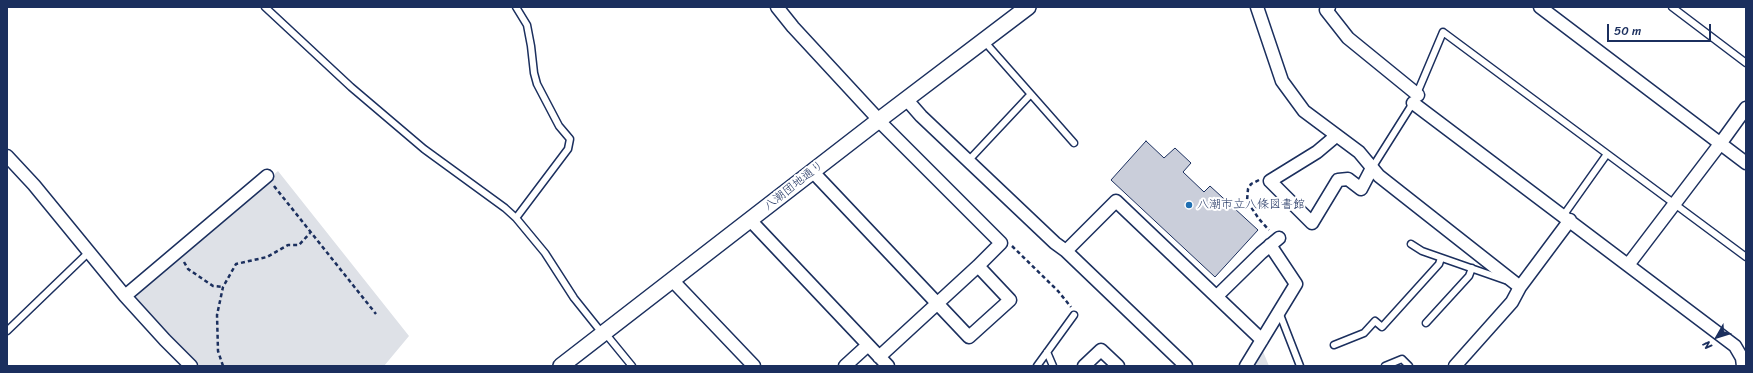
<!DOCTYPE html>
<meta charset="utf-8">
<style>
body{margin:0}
#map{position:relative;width:1753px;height:373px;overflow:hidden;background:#fff;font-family:Sriracha,sans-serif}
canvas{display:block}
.frame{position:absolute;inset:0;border:8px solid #1b2f5e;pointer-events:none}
.north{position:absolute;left:1697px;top:317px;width:40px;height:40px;-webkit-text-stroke:3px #fff;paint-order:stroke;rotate:231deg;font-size:11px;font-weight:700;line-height:16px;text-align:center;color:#1b2f5e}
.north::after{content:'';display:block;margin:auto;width:14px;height:18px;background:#1b2f5e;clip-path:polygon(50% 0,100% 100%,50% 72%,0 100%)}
.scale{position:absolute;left:1607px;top:24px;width:104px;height:18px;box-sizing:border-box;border:2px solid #1b2f5e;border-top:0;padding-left:5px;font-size:12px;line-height:14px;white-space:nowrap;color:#1b2f5e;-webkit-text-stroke:3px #fff;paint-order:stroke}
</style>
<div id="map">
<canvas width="1753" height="373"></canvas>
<div class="frame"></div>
<div class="north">N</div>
<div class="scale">50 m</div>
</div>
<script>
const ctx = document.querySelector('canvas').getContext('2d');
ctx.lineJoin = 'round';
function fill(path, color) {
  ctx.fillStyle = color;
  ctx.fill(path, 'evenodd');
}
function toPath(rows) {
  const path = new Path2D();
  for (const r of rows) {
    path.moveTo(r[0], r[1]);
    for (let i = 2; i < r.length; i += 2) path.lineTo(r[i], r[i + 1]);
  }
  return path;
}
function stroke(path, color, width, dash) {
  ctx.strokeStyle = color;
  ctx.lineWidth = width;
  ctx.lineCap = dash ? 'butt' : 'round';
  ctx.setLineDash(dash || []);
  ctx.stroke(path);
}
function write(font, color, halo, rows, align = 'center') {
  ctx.font = font + ' Sriracha,"Klee One",sans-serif';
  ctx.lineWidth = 4;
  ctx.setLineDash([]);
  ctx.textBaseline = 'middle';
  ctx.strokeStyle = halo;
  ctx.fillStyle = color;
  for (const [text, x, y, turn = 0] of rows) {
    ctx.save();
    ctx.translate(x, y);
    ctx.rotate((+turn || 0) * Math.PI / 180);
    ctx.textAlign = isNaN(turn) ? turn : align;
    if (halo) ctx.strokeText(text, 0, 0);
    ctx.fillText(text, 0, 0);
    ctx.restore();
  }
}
const green = toPath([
 [278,171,409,336,384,366,195,366,129,297],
 [1262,349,1269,366,1253,366]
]);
const building = toPath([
 [1146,141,1164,158,1175,148,1191,163,1183,172,1204,192,1210,186,1258,230,1215,277,1111,180,1146,141]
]);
const path = toPath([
 [1259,180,1251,184,1248,189,1247,201,1259,219,1269,230],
 [274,186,376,314],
 [1012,246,1058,291,1071,307],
 [184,262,188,269,213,286,223,287],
 [223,366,218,351,217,315,223,287,236,264,267,257,288,245,299,245,310,233]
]);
const service = toPath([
 [265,7,351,87,424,149,505,208,516,218,545,253,574,298,602,333],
 [1672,7,1746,63],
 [984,41,1074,143],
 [969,160,1030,95],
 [1372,168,1413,103,1443,32,1746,257],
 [1563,216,1607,154],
 [516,218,568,149,570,139,559,126,537,84,534,73,531,46,527,25,516,7],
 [1411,244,1422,251,1505,280],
 [1279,312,1300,366],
 [1426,323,1469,276,1472,268],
 [7,331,89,252],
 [605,333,632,366],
 [1334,345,1364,333,1375,321,1382,327,1439,264,1441,258],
 [1047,352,1053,366],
 [1037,366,1074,315],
 [1385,366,1402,359,1409,366]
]);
const minor = toPath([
 [777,7,793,27,879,120],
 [1257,7,1282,81,1304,111,1359,152,1379,176,1520,287],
 [1329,7,1326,10,1348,38,1418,95],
 [1540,7,1746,163],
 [907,100,921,116,1055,243,1066,251,1186,366],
 [1413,103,1735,346,1742,358,1743,366],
 [878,120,1001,243,978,266,879,357],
 [1336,136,1317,152,1270,181,1312,223,1338,180,1348,179,1361,189,1372,168],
 [7,156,34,185,125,296,165,340,191,366],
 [813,172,969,337,1010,300,978,266],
 [750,220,888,366],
 [1066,251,1116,201,1262,340],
 [1628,265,1720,144,1746,108],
 [672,280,754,366],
 [125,296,267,176],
 [1217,296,1261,253,1279,238],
 [845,366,868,345],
 [1084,366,1101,350,1118,366],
 [1246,366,1296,284,1270,245],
 [1455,366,1512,302,1520,287,1570,220]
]);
const tertiary = toPath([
 [561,366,879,120,1028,7]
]);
const markers = [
 [1189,205,4,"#1f6fb2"]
];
const streetNames = [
 ["八潮団地通り",794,186,-38]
];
const poiNames = [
 ["八潮市立八條図書館",1197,205]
];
fill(green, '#dee1e7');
fill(building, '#caceda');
stroke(building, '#1b2f5e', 1);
stroke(service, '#1b2f5e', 9);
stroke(minor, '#1b2f5e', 15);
stroke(tertiary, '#1b2f5e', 18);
stroke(path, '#1b2f5e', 2.5, [4, 3]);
stroke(service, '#fff', 6);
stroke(minor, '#fff', 12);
stroke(tertiary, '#fff', 15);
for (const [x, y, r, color] of markers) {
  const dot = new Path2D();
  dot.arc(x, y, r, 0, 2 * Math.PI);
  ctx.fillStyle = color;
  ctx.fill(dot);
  stroke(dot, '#fff', 1.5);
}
write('12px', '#1b2f5e', '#fff', streetNames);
write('12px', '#1b2f5e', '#fff', poiNames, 'left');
</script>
